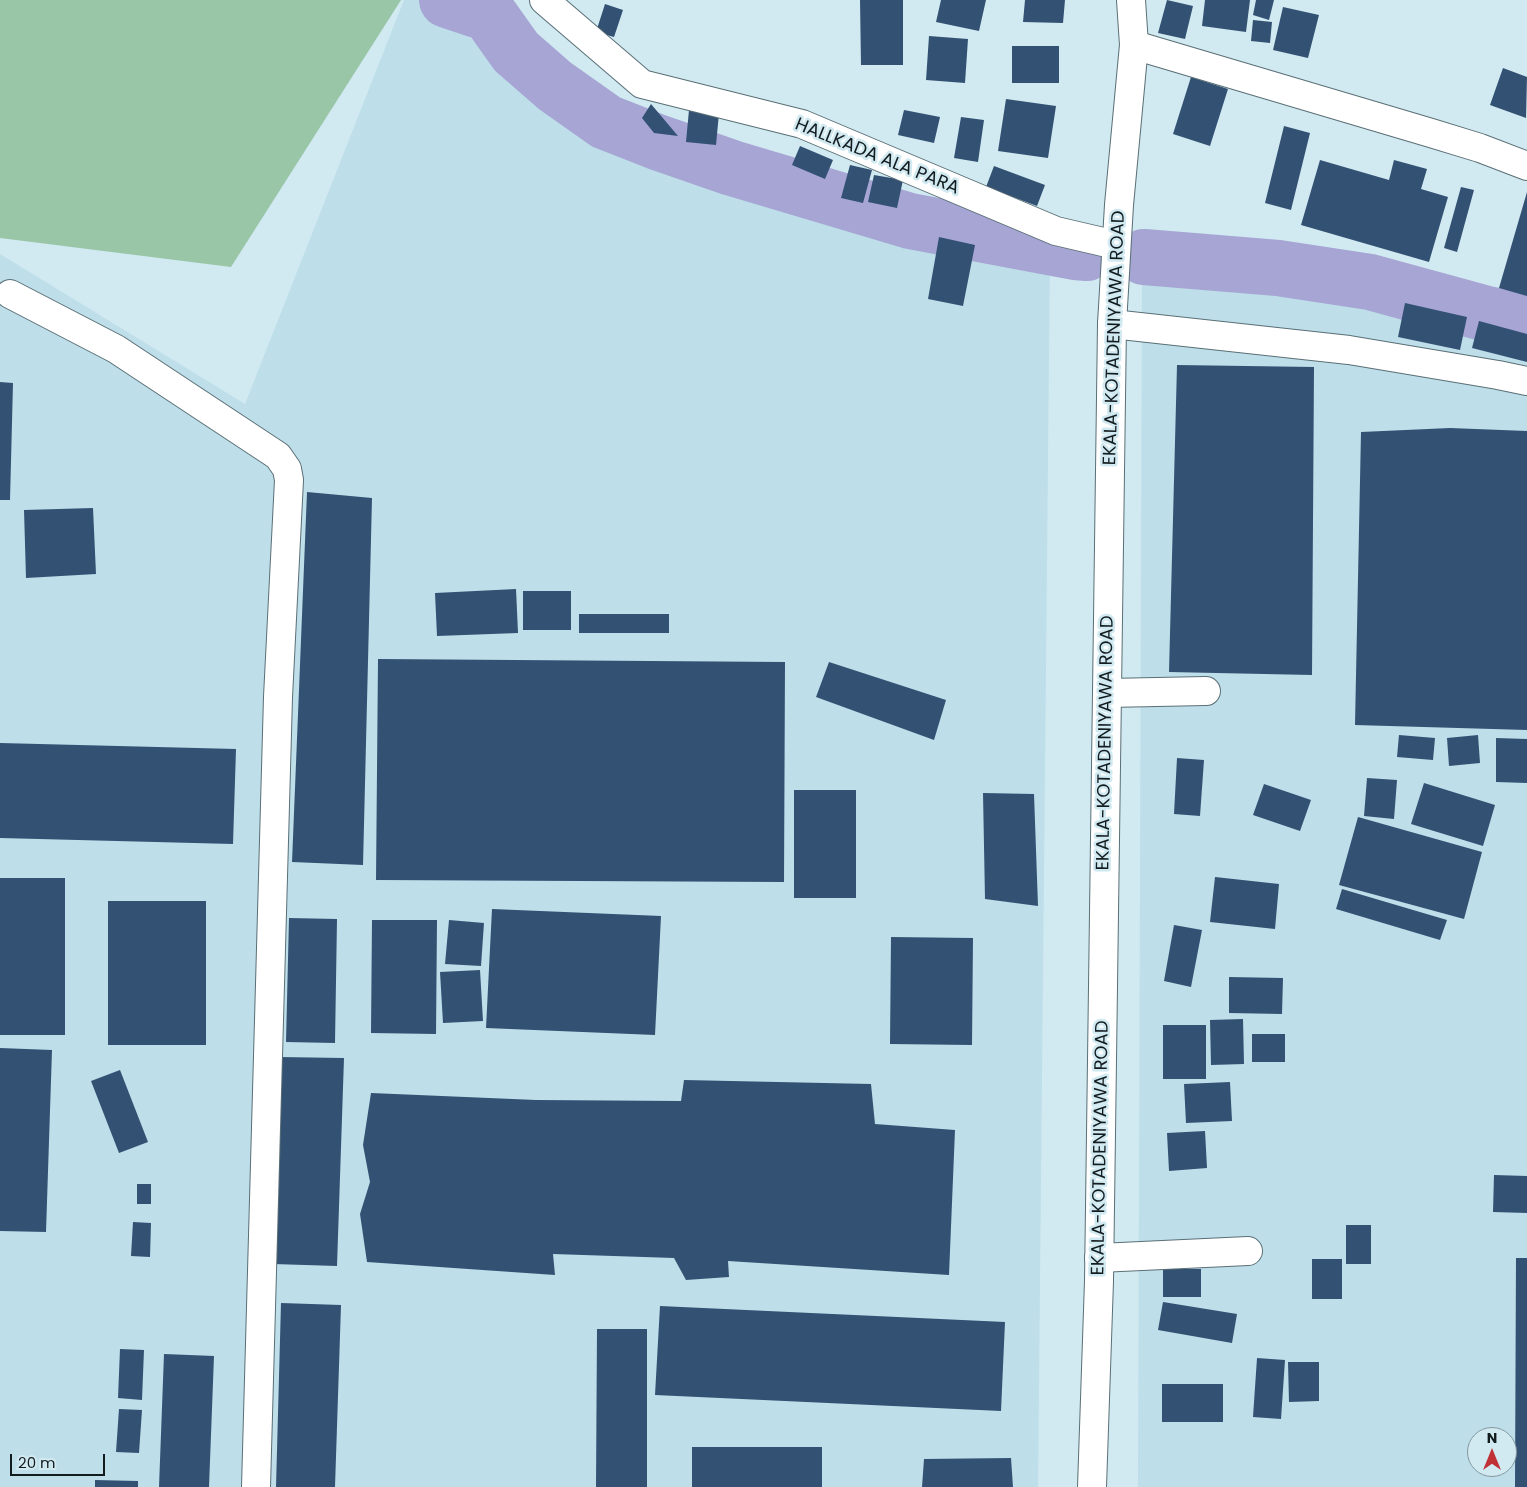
<!DOCTYPE html>
<style>
body{margin:0}
#map{position:relative;width:1527px;height:1487px;overflow:hidden;background:#d1e9f1;font-family:Poppins,sans-serif}
canvas{display:block}
.north{position:absolute;left:1467px;top:1427px;width:50px;height:50px;box-sizing:border-box;background:#d1e9f1;border:1px solid #85979d;border-radius:50%;rotate:0deg;font-size:14px;font-weight:700;line-height:20px;text-align:center;color:#121b1e}
.north::after{content:'';display:block;margin:auto;width:18px;height:22px;background:#c03136;clip-path:polygon(50% 0,100% 100%,50% 72%,0 100%)}
.scale{position:absolute;left:10px;top:1454px;width:95px;height:22px;box-sizing:border-box;border:2px solid #121b1e;border-top:0;padding-left:6px;font-size:15px;line-height:18px;white-space:nowrap;color:#121b1e;-webkit-text-stroke:4px #d1e9f1;paint-order:stroke}
</style>
<div id="map">
<canvas width="1527" height="1487"></canvas>
<div class="north">N</div>
<div class="scale">20 m</div>
</div>
<script>
const ctx = document.querySelector('canvas').getContext('2d');
ctx.lineJoin = 'round';
function fill(path, color) {
  ctx.fillStyle = color;
  ctx.fill(path, 'evenodd');
}
function toPath(rows) {
  const path = new Path2D();
  for (const r of rows) {
    path.moveTo(r[0], r[1]);
    for (let i = 2; i < r.length; i += 2) path.lineTo(r[i], r[i + 1]);
  }
  return path;
}
function stroke(path, color, width, dash) {
  ctx.strokeStyle = color;
  ctx.lineWidth = width;
  ctx.lineCap = dash ? 'butt' : 'round';
  ctx.setLineDash(dash || []);
  ctx.stroke(path);
}
function write(font, color, halo, rows, align = 'center') {
  ctx.font = font + ' Poppins,sans-serif';
  ctx.lineWidth = 5;
  ctx.setLineDash([]);
  ctx.textBaseline = 'middle';
  ctx.strokeStyle = halo;
  ctx.fillStyle = color;
  for (const [text, x, y, turn = 0] of rows) {
    ctx.save();
    ctx.translate(x, y);
    ctx.rotate((+turn || 0) * Math.PI / 180);
    ctx.textAlign = isNaN(turn) ? turn : align;
    if (halo) ctx.strokeText(text, 0, 0);
    ctx.fillText(text, 0, 0);
    ctx.restore();
  }
}
const built = toPath([
 [404,0,424,0,597,141,903,232,1050,252,1038,1487,0,1487,0,254,245,404],
 [1142,265,1380,299,1527,333,1527,1487,1138,1487],
 [1477,1437,1507,1437,1507,1467,1477,1467]
]);
const green = toPath([
 [0,0,401,0,231,267,0,238]
]);
const river = toPath([
 [447,0,489,14,516,52,555,86,606,122,657,142,732,168,910,221,1075,252,1087,253],
 [1144,257,1278,268,1370,282,1487,314,1527,322]
]);
const building = toPath([
 [860,0,903,0,903,65,861,65],
 [941,0,986,0,979,31,936,22],
 [1025,0,1065,0,1063,23,1023,22],
 [1167,0,1193,6,1185,39,1158,33],
 [1205,0,1250,0,1246,32,1202,26],
 [1256,0,1274,0,1269,20,1253,15],
 [605,4,623,10,614,37,596,32],
 [1283,7,1319,15,1308,58,1273,50],
 [1253,20,1272,22,1270,43,1251,41],
 [929,36,968,39,965,83,926,80],
 [1012,46,1059,46,1059,83,1012,83],
 [1503,68,1527,77,1526,118,1490,105],
 [1191,77,1228,89,1210,146,1173,134],
 [1006,99,1056,106,1048,158,998,151],
 [651,104,678,136,654,133,642,118],
 [689,110,719,113,716,145,686,142],
 [904,110,940,117,934,143,898,135],
 [961,117,984,120,978,162,954,158],
 [1284,126,1310,133,1291,210,1265,203],
 [800,146,833,160,825,179,792,165],
 [1320,160,1389,180,1394,160,1427,169,1421,189,1448,197,1429,262,1301,225],
 [850,165,872,170,863,203,841,198],
 [994,166,1045,185,1037,206,986,187],
 [874,175,903,180,897,208,868,202],
 [1461,187,1474,190,1457,252,1444,248],
 [1527,192,1527,296,1499,288],
 [939,237,975,245,963,306,928,299],
 [1405,303,1467,317,1460,350,1398,337],
 [1479,321,1527,334,1527,362,1472,348],
 [1177,365,1314,367,1312,675,1169,672],
 [0,382,13,383,10,500,0,500],
 [1450,428,1527,431,1527,730,1355,725,1361,432],
 [307,492,372,498,363,865,292,862],
 [93,508,96,574,26,578,24,510],
 [516,589,518,633,437,636,435,593],
 [523,591,571,591,571,630,523,630],
 [579,614,669,614,669,633,579,633],
 [378,659,785,662,784,882,376,880],
 [829,662,946,700,934,740,816,697],
 [1399,735,1435,738,1433,760,1397,757],
 [1478,735,1480,763,1449,766,1447,738],
 [1496,738,1527,739,1527,783,1496,782],
 [0,743,236,749,233,844,0,838],
 [1177,758,1204,760,1200,816,1174,814],
 [1367,778,1397,780,1394,819,1364,816],
 [1424,783,1495,805,1483,846,1411,824],
 [1264,784,1311,800,1300,831,1253,815],
 [794,790,856,790,856,898,794,898],
 [983,793,1034,794,1038,906,985,899],
 [1358,817,1482,852,1464,919,1339,885],
 [1215,877,1279,884,1275,929,1210,922],
 [0,878,65,878,65,1035,0,1035],
 [1342,889,1447,920,1440,940,1336,909],
 [108,901,206,901,206,1045,108,1045],
 [492,909,661,916,655,1035,486,1028],
 [289,918,337,919,335,1043,286,1042],
 [372,920,437,920,436,1034,371,1033],
 [449,920,484,923,481,966,445,964],
 [1174,925,1202,930,1191,987,1164,981],
 [891,937,973,938,972,1045,890,1044],
 [480,970,483,1021,443,1023,440,972],
 [1229,977,1283,978,1282,1014,1229,1013],
 [1243,1019,1244,1064,1211,1065,1210,1020],
 [1163,1025,1206,1025,1206,1079,1163,1079],
 [1252,1034,1285,1034,1285,1062,1252,1062],
 [0,1048,52,1050,46,1232,0,1231],
 [279,1057,344,1058,337,1266,273,1264],
 [120,1070,148,1142,119,1153,91,1081],
 [684,1080,871,1084,875,1124,955,1130,949,1275,728,1261,729,1277,686,1280,674,1258,553,1254,555,1275,367,1262,360,1214,370,1182,363,1145,371,1093,536,1100,681,1101],
 [1230,1082,1232,1121,1186,1123,1184,1084],
 [1205,1131,1207,1168,1169,1171,1167,1133],
 [1494,1175,1527,1176,1527,1213,1493,1212],
 [137,1184,151,1184,151,1204,137,1204],
 [133,1222,151,1223,150,1257,131,1256],
 [1346,1225,1371,1225,1371,1264,1346,1264],
 [1516,1258,1527,1258,1527,1487,1515,1487],
 [1312,1259,1342,1259,1342,1299,1312,1299],
 [1163,1269,1201,1269,1201,1297,1163,1297],
 [1163,1302,1237,1314,1232,1343,1158,1330],
 [281,1303,341,1305,335,1487,276,1487],
 [660,1306,1005,1322,1001,1411,655,1395],
 [597,1329,647,1329,647,1487,596,1487],
 [120,1349,144,1350,142,1400,118,1398],
 [164,1354,214,1356,209,1487,159,1487],
 [1257,1358,1285,1360,1281,1419,1253,1417],
 [1288,1362,1319,1362,1319,1401,1289,1402],
 [1162,1384,1223,1384,1223,1422,1162,1422],
 [119,1409,142,1410,139,1453,116,1452],
 [692,1447,822,1447,822,1487,692,1487],
 [1011,1458,1013,1487,922,1487,924,1459],
 [95,1480,138,1481,138,1487,95,1487]
]);
const minor = toPath([
 [544,0,642,84,802,124,1056,231,1116,245],
 [1134,45,1431,133,1480,148,1527,166],
 [10,294,116,349,278,456,287,469,289,480,278,697,256,1487],
 [1112,324,1349,350,1498,375,1527,381],
 [1107,693,1206,691],
 [1099,1258,1248,1251]
]);
const major = toPath([
 [1092,1487,1099,1281,1112,324,1119,205,1134,45,1131,0]
]);
const streetNames = [
 ["HALLKADA ALA PARA",877,157,22],
 ["EKALA-KOTADENIYAWA ROAD",1115,338,-88],
 ["EKALA-KOTADENIYAWA ROAD",1106,743,-89],
 ["EKALA-KOTADENIYAWA ROAD",1101,1148,-89]
];
fill(built, '#bedee9');
fill(green, '#99c6a6');
stroke(river, '#a6a5d4', 56);
fill(building, '#335173');
stroke(minor, '#5a6f76', 30);
stroke(major, '#5a6f76', 30);
stroke(minor, '#fff', 28);
stroke(major, '#fff', 28);
write('18px', '#121b1e', '#d1e9f1', streetNames);
</script>
